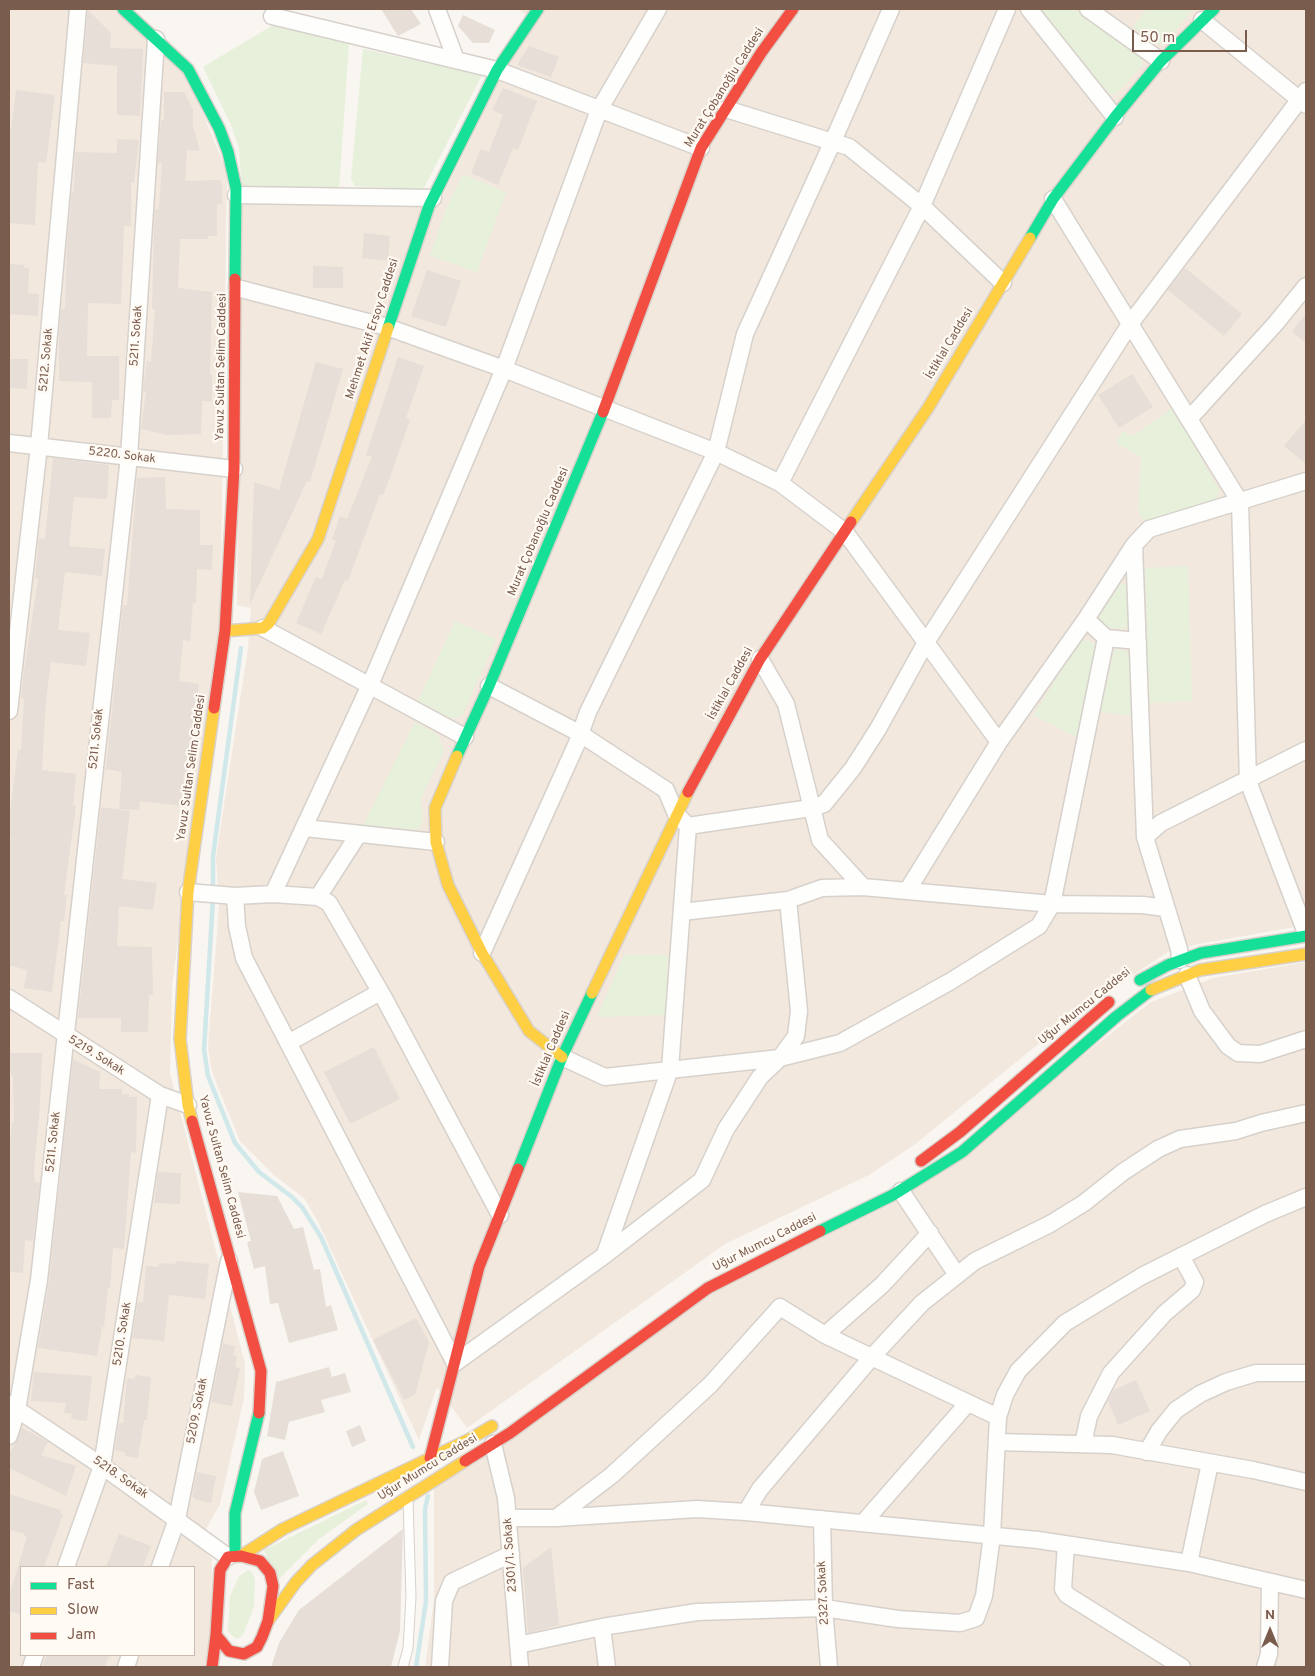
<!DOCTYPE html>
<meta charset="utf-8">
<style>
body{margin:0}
#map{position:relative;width:1315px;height:1676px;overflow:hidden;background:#f9f5f0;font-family:Overpass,sans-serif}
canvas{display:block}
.frame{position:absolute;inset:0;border:10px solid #7a5c4d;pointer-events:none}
.legend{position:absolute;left:20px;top:1566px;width:175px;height:90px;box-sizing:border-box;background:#fffaf3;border:1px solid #cabbb1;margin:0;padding:6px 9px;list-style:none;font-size:15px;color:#7a5c4d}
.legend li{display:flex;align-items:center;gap:10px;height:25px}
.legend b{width:25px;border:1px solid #cabbb1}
.north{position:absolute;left:1245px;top:1606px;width:50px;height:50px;-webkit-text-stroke:4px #fffaf3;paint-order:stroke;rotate:0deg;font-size:14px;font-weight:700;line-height:20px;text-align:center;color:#7a5c4d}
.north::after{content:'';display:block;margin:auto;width:18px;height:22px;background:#7a5c4d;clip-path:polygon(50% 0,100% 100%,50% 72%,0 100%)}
.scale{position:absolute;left:1132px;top:30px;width:115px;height:22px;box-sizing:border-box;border:2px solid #7a5c4d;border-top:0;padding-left:6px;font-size:15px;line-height:18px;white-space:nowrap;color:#7a5c4d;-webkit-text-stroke:4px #fffaf3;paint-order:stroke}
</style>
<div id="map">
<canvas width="1315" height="1676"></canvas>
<div class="frame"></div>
<ul class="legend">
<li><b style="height:6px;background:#16e098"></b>Fast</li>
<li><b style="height:6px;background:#ffcf43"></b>Slow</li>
<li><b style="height:6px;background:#f24e42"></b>Jam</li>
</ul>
<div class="north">N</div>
<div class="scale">50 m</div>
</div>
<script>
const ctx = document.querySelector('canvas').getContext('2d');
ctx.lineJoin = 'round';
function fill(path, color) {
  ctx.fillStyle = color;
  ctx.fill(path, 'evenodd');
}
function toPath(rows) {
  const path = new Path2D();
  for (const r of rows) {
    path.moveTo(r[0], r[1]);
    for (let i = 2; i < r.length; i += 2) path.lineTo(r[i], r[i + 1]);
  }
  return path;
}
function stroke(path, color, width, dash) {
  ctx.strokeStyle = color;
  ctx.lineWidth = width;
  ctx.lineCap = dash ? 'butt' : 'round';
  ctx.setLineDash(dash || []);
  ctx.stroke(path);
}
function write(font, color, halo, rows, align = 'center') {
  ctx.font = font + ' Overpass,sans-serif';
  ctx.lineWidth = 4.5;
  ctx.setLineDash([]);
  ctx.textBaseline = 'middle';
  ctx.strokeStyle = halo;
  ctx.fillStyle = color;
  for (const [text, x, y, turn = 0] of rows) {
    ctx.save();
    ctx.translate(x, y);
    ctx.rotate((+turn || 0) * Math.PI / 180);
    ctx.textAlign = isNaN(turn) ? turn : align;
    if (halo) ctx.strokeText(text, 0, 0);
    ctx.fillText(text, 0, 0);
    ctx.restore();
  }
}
const residential = toPath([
 [9,9,117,9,188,77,227,173,220,632,172,985,170,1073,245,1364,244,1398,220,1504,198,1543,212,1559,210,1641,205,1667,9,1667],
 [21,1567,194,1567,194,1655,21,1655],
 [518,9,1306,9,1306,925,1193,945,1168,952,1084,1007,914,1145,869,1175,725,1244,467,1428,437,1387,419,1440,319,1224,305,1199,275,1176,240,1141,212,1072,208,1047,219,907,216,857,248,648,251,608,237,605,243,202,438,206,501,77,537,22],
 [1306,962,1306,1667,425,1667,434,1599,434,1485,729,1282,898,1201,1151,1002,1213,978]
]);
const green = toPath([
 [1039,9,1074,9,1142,58,1142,66,1115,95,1105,93],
 [1147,9,1194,9,1163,44,1157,44,1133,27],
 [275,24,349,43,339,190,242,189,239,148,231,125,203,67],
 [363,49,482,75,423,190,355,186,351,179],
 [463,174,506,192,477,272,430,256,446,209],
 [1172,408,1220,491,1216,500,1144,521,1138,511,1141,457,1116,443,1123,431,1133,436],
 [1188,566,1192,701,1149,703,1145,568],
 [1118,582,1129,586,1130,624,1123,629,1104,627,1098,614],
 [455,621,496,639,462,716,452,719,418,701],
 [1089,640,1098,647,1078,738,1033,715,1077,646,1081,641],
 [1120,649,1130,653,1133,716,1100,712,1113,655,1114,650],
 [415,722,438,735,444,751,421,798,423,821,419,830,363,825],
 [624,955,668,955,666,1015,597,1017],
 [366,1500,368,1504,319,1539,277,1581,264,1550],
 [248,1570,251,1571,255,1579,254,1607,243,1635,237,1639,228,1632,230,1597,239,1576]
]);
const stream = toPath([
 [213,890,213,856,241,648],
 [213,898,204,1050,208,1076,235,1143,259,1172,292,1197,302,1207,321,1237,413,1447],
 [416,1667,426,1601,425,1509,428,1496]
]);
const building = toPath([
 [381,9,411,9,421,24,398,36],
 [88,10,111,33,110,48,143,49,140,116,117,115,117,66,83,63],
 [463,15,495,30,489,43,473,43,458,26],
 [529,46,559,57,551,77,517,65],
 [503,88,537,101,518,150,513,148,498,185,471,173,481,149,489,152,503,115,492,110],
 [16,90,55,95,46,163,38,162,35,225,9,223,9,129,11,129],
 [164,92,184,92,193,109,193,126,200,151,187,150,185,181,220,180,222,187,222,204,217,204,217,236,208,236,208,239,180,239,178,288,212,292,210,374,212,374,212,401,202,401,201,434,167,435,141,429,146,392,143,391,144,382,147,361,151,362,155,309,152,309,154,227,155,209,159,209,162,163,158,163,161,120,164,120],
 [117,139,139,140,134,183,131,182,131,226,124,226,121,304,88,303,87,356,119,356,119,400,112,400,111,418,92,418,92,382,59,381,59,336,61,309,65,309,67,244,72,191,74,192,75,152,117,153],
 [364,233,390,236,388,261,362,258],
 [9,264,24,265,24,268,29,268,28,293,39,294,38,316,9,314],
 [313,266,343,267,343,288,313,288],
 [1185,268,1242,314,1224,336,1168,290],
 [427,270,461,281,446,327,411,316],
 [1306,313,1306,343,1292,332],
 [398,357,424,366,406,418,410,420,390,477,383,495,380,494,348,581,345,580,321,634,296,623,316,577,322,579,336,541,332,540,340,516,347,519,372,457,366,455],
 [9,359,28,359,27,389,9,388],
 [316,362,343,369,310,482,307,481,250,604,254,482,279,490],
 [1132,374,1153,407,1119,428,1098,395],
 [1306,420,1306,464,1284,446],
 [53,458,109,465,107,499,74,497,69,546,105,549,102,576,65,572,58,630,90,633,86,666,51,662,46,700,42,770,76,774,73,805,76,805,64,895,67,895,64,921,61,921,52,992,24,988,27,970,9,965,9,858,11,836,9,835,9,821,18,750,21,750,24,698,21,698,23,679,38,579,35,578,39,538,45,539],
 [165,477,166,509,200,510,200,545,213,545,212,570,197,569,196,603,193,603,190,641,183,640,179,681,199,684,188,775,184,775,181,806,140,801,139,810,119,809,122,772,106,769,123,605,127,605,137,478],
 [101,807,130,811,122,879,157,883,153,910,119,906,117,946,152,947,153,995,149,995,148,1032,121,1032,121,1018,78,1018],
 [374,1047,400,1099,350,1124,324,1072],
 [9,1053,42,1053,40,1105,34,1169,35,1182,40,1182,33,1241,25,1240,23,1273,9,1272,9,1160,12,1122,14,1122,13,1076,11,1076],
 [73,1059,100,1072,99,1089,122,1089,122,1094,129,1094,129,1097,137,1097,136,1153,131,1152,124,1249,113,1248,110,1288,108,1287,104,1327,102,1327,97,1356,38,1348,49,1281],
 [158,1172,181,1173,180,1204,154,1203],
 [238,1192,277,1196,294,1229,303,1227,314,1270,320,1269,326,1307,331,1305,338,1330,289,1343,278,1303,270,1304,265,1266,254,1269,247,1242,251,1241],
 [176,1261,209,1264,205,1299,169,1295,164,1341,132,1338,138,1302,143,1302,146,1266,158,1267,159,1263,175,1264],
 [416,1318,429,1342,415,1395,404,1400,373,1340],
 [223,1343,235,1346,233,1355,237,1356,235,1367,240,1368,232,1406,211,1402],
 [329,1367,332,1377,345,1373,351,1392,321,1400,325,1412,289,1422,285,1440,267,1436,276,1382],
 [34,1372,92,1376,87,1421,71,1419,72,1414,64,1413,66,1403,31,1401],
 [135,1375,151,1377,147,1420,144,1420,138,1458,125,1456,125,1452,115,1450,119,1423,123,1423,127,1378,135,1379],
 [1136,1380,1150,1411,1118,1425,1108,1401,1114,1390],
 [360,1425,366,1441,352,1447,346,1431],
 [22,1428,48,1442,41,1455,76,1466,66,1496,9,1468,9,1454,18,1439],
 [283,1451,299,1496,261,1510,254,1492,262,1459],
 [197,1472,216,1476,211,1503,194,1499,195,1497,192,1497],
 [9,1494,61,1510,60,1513,63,1514,44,1567,21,1567,21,1615,9,1611,9,1596,27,1537,24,1536,25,1534,9,1529],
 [403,1529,400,1631,391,1667,271,1667,279,1643,299,1610],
 [119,1534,151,1546,143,1567,106,1567],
 [551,1547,559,1625,528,1633,523,1568],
 [47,1655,110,1655,104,1667,42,1667]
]);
const lane = toPath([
 [403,1667,408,1648,411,1597,408,1500]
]);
const street = toPath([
 [437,9,456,60],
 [1029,9,1115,117],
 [1088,9,1161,61],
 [272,16,497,70,701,148],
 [1202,20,1306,105],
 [726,109,849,147,922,206,1003,283],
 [236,195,433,198],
 [1053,199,1240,502,1248,781,1306,933],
 [237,288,387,327,504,369,716,452,780,483,845,532,999,742],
 [1189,419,1276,323,1306,286],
 [9,443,234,469],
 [780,483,922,206,1007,9],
 [1134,545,1145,837,1179,949,1180,960],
 [1086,619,1106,638,1138,641],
 [263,628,465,737],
 [760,659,786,704,820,840,863,887],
 [489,686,579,733,666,790,676,814,688,826,811,808,824,804,853,768,878,729,925,644,1130,324,1306,91],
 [9,711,39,446,78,9],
 [305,828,436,842],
 [1145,837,1161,823,1306,750],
 [907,891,999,742,1086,619,1134,545,1149,529,1306,481],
 [188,892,235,896,273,894,318,897,329,903,384,998,500,1215],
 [273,894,370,685,504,369,599,110,658,9],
 [235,896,237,926,244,958,455,1363,605,1255,702,1180,726,1129,760,1077,780,1058,796,1036,799,1011,788,900],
 [318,897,358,835],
 [682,912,788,900,822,888,863,887,1052,904,1143,905,1165,908],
 [482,953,577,743,588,712,716,452,745,334,833,141,891,9],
 [1187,975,1202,1011,1228,1046,1238,1053,1260,1054,1306,1039],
 [9,998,160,1095,188,1105],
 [288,1043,380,992],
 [562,1057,605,1077,780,1058,840,1043,951,981,1039,926,1052,904,1106,638],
 [901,1191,957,1275],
 [605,1254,670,1069,688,826],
 [825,1335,882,1285,930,1233],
 [9,1404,102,1466,228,1557],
 [9,1436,17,1410,39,1280,129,457,156,39],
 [997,1442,1112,1445,1253,1470,1306,1482],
 [493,1444,506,1498,520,1667],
 [1083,1444,1089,1416,1111,1373,1165,1313,1192,1290,1195,1282,1181,1256],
 [1147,1452,1159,1431,1176,1410,1200,1394,1226,1382,1256,1373,1306,1373],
 [746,1512,760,1489,871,1358,922,1303,975,1261,1050,1224,1084,1203,1123,1172,1158,1149,1180,1139,1236,1131,1261,1123,1306,1113],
 [508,1518,556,1518,697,1509,746,1512,1038,1540,1189,1563,1306,1590],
 [556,1518,612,1475,710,1385,780,1307,825,1335,998,1417],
 [822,1519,824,1608,829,1667],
 [863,1523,967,1404],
 [1066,1544,1063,1589,1067,1595,1182,1667],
 [1189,1563,1210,1463],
 [66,1567,102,1466,160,1095],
 [160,1567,177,1519,229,1261],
 [602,1627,607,1667],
 [518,1645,602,1627,697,1612,824,1608,898,1619,960,1623,976,1618,984,1596,992,1535,998,1417,1005,1395,1018,1371,1065,1323,1142,1276,1265,1214,1306,1197],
 [31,1667,35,1655],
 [126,1667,130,1655],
 [440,1667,444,1601,452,1582,511,1554],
 [1265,1667,1269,1654,1270,1582]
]);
const fast = toPath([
 [123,9,188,69,219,128,228,152,236,188,235,279],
 [1030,238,1053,199,1115,117,1161,61,1214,9],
 [388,328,429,206,497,70,538,9],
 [457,756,489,686,603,412],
 [1140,980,1168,965,1201,953,1306,936],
 [518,1169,562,1057,592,993],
 [820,1231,893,1195,962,1152,1117,1016,1151,990],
 [235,1556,235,1513,259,1413]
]);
const slow = toPath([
 [851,522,928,408,1030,238],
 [225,631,263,628,269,623,318,539,388,328],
 [457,756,435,808,436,842,448,885,482,953,529,1031,562,1057],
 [1151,990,1200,970,1306,954],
 [592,993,688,792],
 [192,1121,188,1105,180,1039,188,892,214,708],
 [241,1556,283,1529,470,1439,492,1426],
 [268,1621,296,1582,312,1565,356,1530,465,1461]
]);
const jam = toPath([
 [603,412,701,148,761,53,793,9],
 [214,708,225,631,234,469,235,279],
 [688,792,760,659,851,522],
 [192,1121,261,1371,259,1413],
 [921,1161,960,1132,1109,1002],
 [430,1458,479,1267,518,1169],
 [465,1461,510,1433,708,1288,820,1231],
 [241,1556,260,1561,270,1573,273,1586,268,1621,262,1637,257,1647,244,1654,229,1651,216,1635,220,1570,228,1557,241,1556],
 [212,1667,216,1635]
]);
const streetNames = [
 ["Murat Çobanoğlu Caddesi",725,88,-58],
 ["Mehmet Akif Ersoy Caddesi",373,329,-72],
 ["5211. Sokak",137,336,-86],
 ["İstiklal Caddesi",950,344,-59],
 ["5212. Sokak",47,360,-85],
 ["Yavuz Sultan Selim Caddesi",222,367,-89],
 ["5220. Sokak",122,456,7],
 ["Murat Çobanoğlu Caddesi",539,532,-67],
 ["İstiklal Caddesi",731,684,-61],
 ["5211. Sokak",97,739,-84],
 ["Yavuz Sultan Selim Caddesi",192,768,-82],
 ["Uğur Mumcu Caddesi",1085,1007,-39],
 ["İstiklal Caddesi",552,1049,-67],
 ["5219. Sokak",96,1056,32],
 ["5211. Sokak",54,1142,-84],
 ["Yavuz Sultan Selim Caddesi",221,1167,75],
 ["Uğur Mumcu Caddesi",765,1243,-27],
 ["5210. Sokak",123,1334,-81],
 ["5209. Sokak",198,1411,-79],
 ["Uğur Mumcu Caddesi",428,1468,-32],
 ["5218. Sokak",120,1478,35],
 ["2301/1. Sokak",511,1555,-94],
 ["2327. Sokak",824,1593,-93]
];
fill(residential, '#f2e8de');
fill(green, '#e7f0db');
stroke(stream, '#d0e8ea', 4.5);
fill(building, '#e6ded7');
stroke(lane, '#d7d1cb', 11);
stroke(street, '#d7d1cb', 19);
stroke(fast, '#d9d2cb', 14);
stroke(slow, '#d9d2cb', 14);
stroke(jam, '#d9d2cb', 14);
stroke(lane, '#fefefd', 9);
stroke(street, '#fefefd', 16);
stroke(fast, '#16e098', 11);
stroke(slow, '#ffcf43', 11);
stroke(jam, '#f24e42', 11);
write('12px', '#7a5c4d', '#fffaf3', streetNames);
</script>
